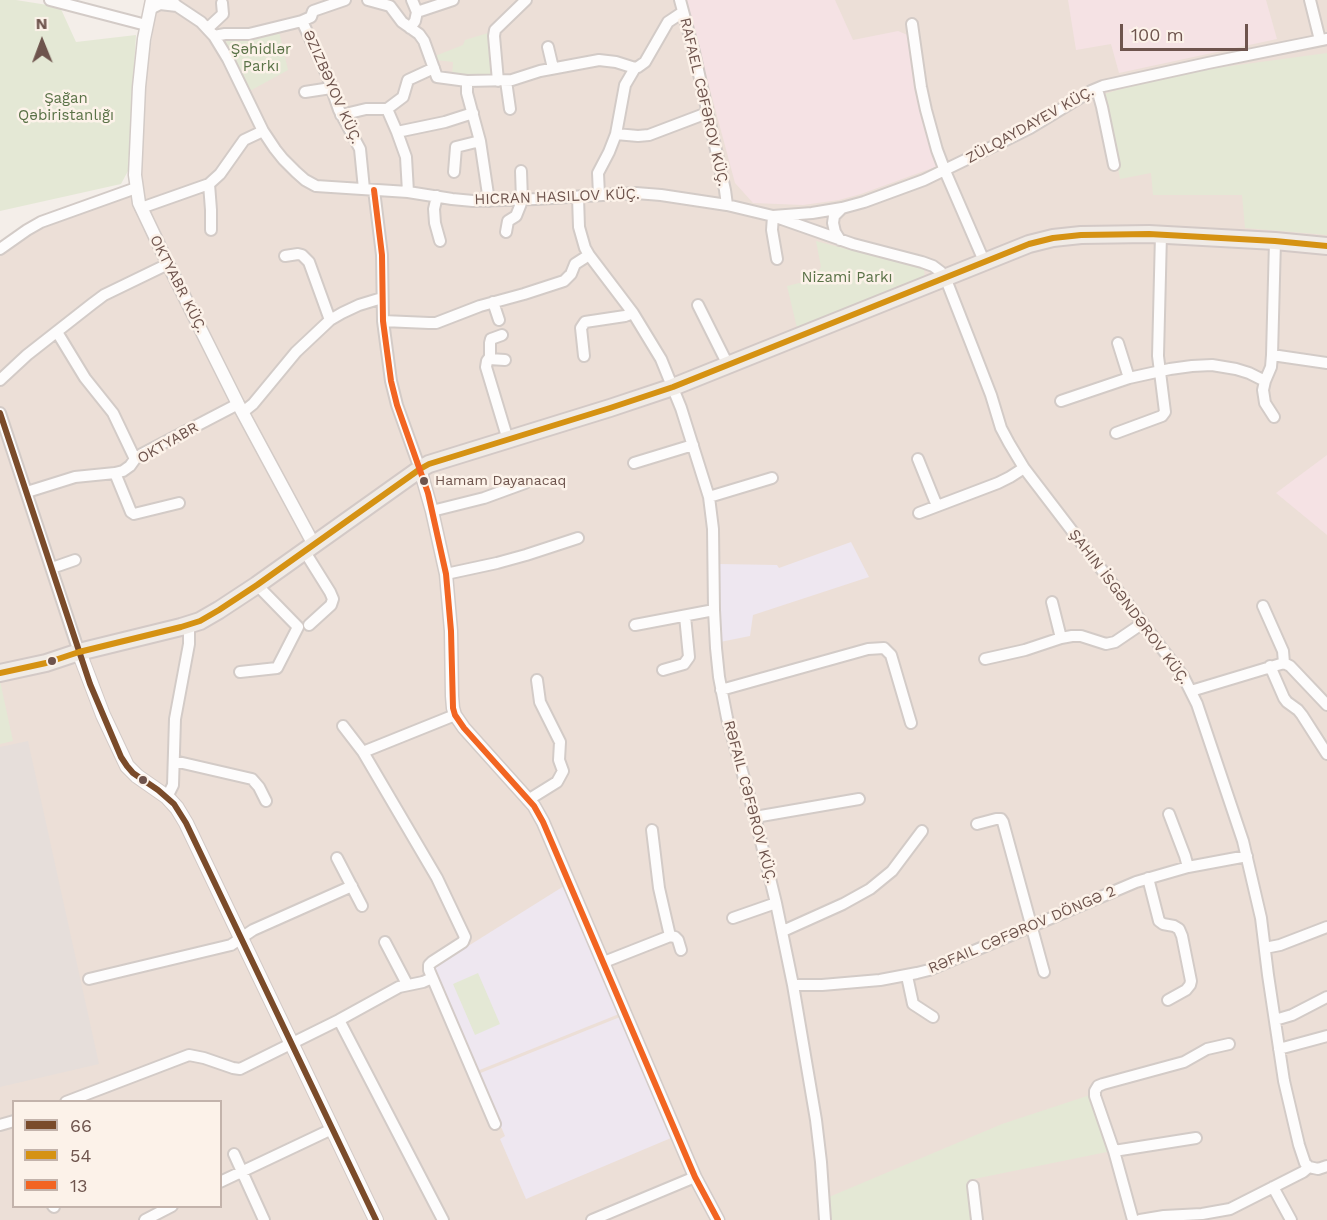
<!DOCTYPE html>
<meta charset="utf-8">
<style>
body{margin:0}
#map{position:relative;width:1327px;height:1220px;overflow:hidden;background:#f4eee9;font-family:"Work Sans",sans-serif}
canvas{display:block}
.legend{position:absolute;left:12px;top:1100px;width:210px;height:108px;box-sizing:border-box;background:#fcf2e9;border:2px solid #c3b3ab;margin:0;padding:8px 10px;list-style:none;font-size:18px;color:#6e544d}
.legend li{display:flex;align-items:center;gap:12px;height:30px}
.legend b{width:30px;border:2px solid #c3b3ab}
.north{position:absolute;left:12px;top:12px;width:60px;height:60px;-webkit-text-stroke:4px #fcf2e9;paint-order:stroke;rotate:359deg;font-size:16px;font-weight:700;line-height:24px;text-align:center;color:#6e544d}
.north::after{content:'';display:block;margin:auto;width:21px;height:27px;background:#6e544d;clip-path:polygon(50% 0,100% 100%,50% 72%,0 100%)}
.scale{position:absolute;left:1120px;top:24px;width:128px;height:27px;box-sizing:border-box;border:3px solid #6e544d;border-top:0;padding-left:8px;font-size:18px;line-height:21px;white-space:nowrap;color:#6e544d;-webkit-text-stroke:4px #fcf2e9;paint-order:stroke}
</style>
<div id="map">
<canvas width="1327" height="1220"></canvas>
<ul class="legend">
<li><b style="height:8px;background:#7a4b2a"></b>66</li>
<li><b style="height:8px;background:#d59213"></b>54</li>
<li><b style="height:8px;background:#f26522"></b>13</li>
</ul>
<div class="north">N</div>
<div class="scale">100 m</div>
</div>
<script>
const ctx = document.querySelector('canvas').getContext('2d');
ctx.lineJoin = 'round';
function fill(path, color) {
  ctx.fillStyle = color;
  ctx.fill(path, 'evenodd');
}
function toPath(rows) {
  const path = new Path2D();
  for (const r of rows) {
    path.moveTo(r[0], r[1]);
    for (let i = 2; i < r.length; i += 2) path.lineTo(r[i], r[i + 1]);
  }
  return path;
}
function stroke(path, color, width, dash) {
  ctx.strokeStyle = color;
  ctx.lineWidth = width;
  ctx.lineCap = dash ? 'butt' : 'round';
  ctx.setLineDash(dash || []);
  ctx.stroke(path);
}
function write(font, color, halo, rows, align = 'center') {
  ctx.font = font + ' "Work Sans",sans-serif';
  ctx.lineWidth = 5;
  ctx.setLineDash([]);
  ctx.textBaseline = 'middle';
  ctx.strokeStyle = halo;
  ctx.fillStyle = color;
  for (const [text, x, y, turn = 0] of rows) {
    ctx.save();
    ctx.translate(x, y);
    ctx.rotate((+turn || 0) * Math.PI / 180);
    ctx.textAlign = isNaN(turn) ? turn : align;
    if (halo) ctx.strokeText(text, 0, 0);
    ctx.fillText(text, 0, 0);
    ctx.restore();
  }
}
const residential = toPath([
 [158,0,1327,0,1327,1220,0,1220,0,256,33,232,141,192,141,157,144,101,147,68],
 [14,1102,220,1102,220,1206,14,1206]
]);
const industrial = toPath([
 [28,741,99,1064,0,1087,0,747]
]);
const education = toPath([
 [851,542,869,577,753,615,750,636,720,642,719,564,777,565,779,568],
 [564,886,619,1014,477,1071,433,968],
 [620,1017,671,1138,526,1199,500,1139,505,1136,478,1074]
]);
const medical = toPath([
 [686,0,835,0,853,40,898,31,910,36,938,166,861,194,839,200,803,205,753,203,735,183],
 [1068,0,1266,0,1277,39,1119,73,1111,44,1076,50],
 [1327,455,1327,535,1276,493]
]);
const green = toPath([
 [0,0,16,0,60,7,76,42,136,35,128,171,121,184,0,211],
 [279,31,288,70,248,92,224,42],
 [488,33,491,38,495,77,452,77,453,62,436,60,435,56,463,45,465,40],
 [1327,53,1327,235,1245,228,1242,195,1153,195,1151,173,1120,179,1104,94,1149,81,1201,70],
 [816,241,924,269,925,280,797,328,787,286,812,280,821,267],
 [0,681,13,741,0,744],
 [478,973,500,1024,475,1035,453,984],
 [1090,1095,1107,1152,969,1180,973,1220,830,1220,829,1197,1002,1124]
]);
const minor = toPath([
 [50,0,146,25],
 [368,0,390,6,402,22,419,34,424,41,437,77,467,81,512,80,540,71,599,60,616,62,635,68,638,67,645,62,668,22,683,12],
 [680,0,694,52,725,190,727,205],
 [1310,0,1320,40],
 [177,6,201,22,214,36,228,59,263,131,275,149,283,159,296,172,305,180,316,186,408,192,452,199,473,201,536,199,636,193,661,195,727,205,773,216,853,244,922,262,933,266,941,272,945,277,972,346,991,395,1001,428,1009,443,1024,468,1183,676,1197,704,1243,841,1261,918,1268,975,1284,1081,1299,1145,1305,1163,1309,1167],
 [150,9,160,4,177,6,171,0],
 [417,12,453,0],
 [302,21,327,75,339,110,360,149,364,189],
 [912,24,921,87,926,110,937,150,945,171,984,261],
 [208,28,223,14,222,3],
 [410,28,415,21,417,12,412,0],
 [214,36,225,34,249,34,302,21,311,17,313,11,345,0],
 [548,47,553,68],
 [467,81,467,93,480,141,489,201],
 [498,81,494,36,495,30,526,0],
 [506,81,510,109],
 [1097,89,1102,107,1114,165],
 [305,92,331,88],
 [387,109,397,132,406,157,408,192],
 [341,115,366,109,387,109,403,97,408,80,434,68],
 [397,132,445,122,473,113],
 [616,134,638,136,649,135,707,113],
 [454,172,456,147,480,141],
 [209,184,211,210,211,230],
 [374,190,382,255,383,321,391,381,397,405,420,469],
 [599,195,598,173,609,152,616,134,625,85,635,68],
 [437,196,434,209,435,223,440,241],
 [578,197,579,227,585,248,589,255,633,313,661,359,681,408,709,497,713,529,714,610,716,648,719,677,727,718,755,817,776,903,793,985,816,1120,821,1162,825,1220],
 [141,208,209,184,220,174,244,140,263,131],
 [506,232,508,221,516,216,520,206,522,200,521,171],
 [840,240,835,232,833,223,834,216,842,208],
 [0,249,27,230,41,222,136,188],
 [285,256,298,254,302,255,309,262,330,320],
 [777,259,772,230,773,216,812,213,842,208,864,202,924,180,998,144,1030,128,1091,91,1103,86,1208,63,1327,39],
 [493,302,499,320],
 [698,305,728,365],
 [383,321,429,323,436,323,480,306,524,294,564,281,571,274,575,264,589,255],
 [57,332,85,378,113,413,135,459],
 [502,335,491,339,490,343,490,357,487,361,486,367,508,440],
 [1118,343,1129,378],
 [1272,355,1327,363],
 [584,356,581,328,585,322,625,316,633,313],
 [489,359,505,360],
 [0,380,27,355,92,304,104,295,168,264],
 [1061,401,1129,378,1170,369,1192,366,1212,365,1236,369,1249,373,1265,381],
 [243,412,253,404,296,352,330,320,342,313,359,305,382,298],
 [0,413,79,652],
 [1274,417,1265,403,1263,390,1265,381,1271,367,1272,355,1275,241],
 [1116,433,1162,416,1165,412,1158,356,1161,234],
 [918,459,937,506],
 [634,463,693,445],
 [115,473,131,512,134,514,179,503],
 [27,492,75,477,115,473,123,471,130,466,135,459,142,454,238,404],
 [709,497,772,478],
 [432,511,484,498,525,483],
 [919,513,998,483,1010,477,1024,468],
 [305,552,330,592,333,599,331,605,309,625],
 [52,568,75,560],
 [446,574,497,563,526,555,578,538],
 [1052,602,1061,638],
 [1263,606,1283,651,1284,663],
 [635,625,714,610],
 [985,659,1025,650,1061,638,1072,636,1081,636,1106,644,1115,642,1143,623],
 [1270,666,1284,698,1287,702,1298,710,1302,715,1327,754],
 [663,670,684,664,689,657,685,616],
 [240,672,277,668,298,627,257,585],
 [721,690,868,649,884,648,891,655,911,723],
 [1191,691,1284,663,1290,666,1327,705],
 [343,726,363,752,437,878,465,937,463,942,432,962,429,965,429,970,495,1124],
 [363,752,455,715],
 [174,761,252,779,259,787,266,801],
 [167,797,173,785,175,719,189,644,189,625],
 [528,800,557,782,563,771,559,760,560,742,540,702,537,680],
 [1169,814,1185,856,1188,867],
 [755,817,859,799],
 [977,824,996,819,1001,819,1003,822,1044,972],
 [652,830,659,888,670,936,675,937,678,940,681,950],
 [337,858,362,906],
 [1148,878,1159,921,1163,924,1174,926,1179,929,1182,936,1191,981,1190,985,1186,990,1168,1000],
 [733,918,776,903],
 [783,931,843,904,870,889,892,871,922,831],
 [385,942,407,984],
 [1265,948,1280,945,1327,927],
 [604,962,670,936],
 [907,976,913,1004,933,1017],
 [89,979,231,945,253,930,352,886],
 [793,985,822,985,880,980,917,973,929,970,1136,882,1188,867,1247,856],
 [339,1020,443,1220],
 [1275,1020,1292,1015,1327,997],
 [1279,1049,1327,1036],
 [66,1102,189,1055,204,1058,233,1068,240,1069,339,1020,399,987,423,982,432,978],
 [0,1125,14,1121],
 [1114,1151,1196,1138],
 [234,1154,264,1220],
 [220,1182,332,1129],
 [973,1186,977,1220],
 [1273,1187,1291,1220],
 [53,1206,54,1207],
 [145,1220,172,1206],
 [592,1220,695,1177],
 [1133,1220,1114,1151,1095,1096,1095,1091,1098,1086,1103,1084,1184,1062,1207,1049,1229,1044],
 [1140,1220,1164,1216,1202,1214,1230,1209,1303,1172,1309,1167,1318,1169,1327,1166]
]);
const tertiary = toPath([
 [152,0,144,39,139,87,135,175,139,203,168,264,238,404,314,545],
 [420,469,432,511,446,574,451,631,452,696,453,708,455,715,464,728,534,806,543,822,695,1177,718,1220]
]);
const secondary = toPath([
 [79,652,103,715,127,766,137,776,167,797,177,808,186,823,376,1220]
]);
const primary = toPath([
 [0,673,46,663,79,652,181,627,200,621,219,610,257,585,420,469,429,464,610,408,673,387,1029,244,1053,238,1081,235,1149,234,1275,241,1327,246]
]);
const bus1 = toPath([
 [0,413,90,684,121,757,127,766,133,773,158,790,174,804,186,823,376,1220]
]);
const bus2 = toPath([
 [0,673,46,663,79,652,181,627,200,621,219,610,257,585,420,469,429,464,610,408,673,387,1029,244,1053,238,1081,235,1149,234,1275,241,1327,246]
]);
const bus3 = toPath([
 [374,190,382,255,383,321,391,381,397,405,428,493,446,574,451,631,453,708,455,715,464,728,534,806,543,822,695,1177,718,1220]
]);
const markers = [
 [424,481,5,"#6e544d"],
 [52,661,5,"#6e544d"],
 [143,780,5,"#6e544d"]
];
const busNames = [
 ["Hamam Dayanacaq",435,481]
];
const parkNames = [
 ["Şəhidlər",261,50],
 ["Parkı",261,67],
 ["Şağan",66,99],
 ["Qəbiristanlığı",66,116],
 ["Nizami Parkı",847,278]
];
const streetNames = [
 ["ƏZIZBƏYOV KÜÇ.",332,87,66],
 ["RAFAEL CƏFƏROV KÜÇ.",704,102,77],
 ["ZÜLQAYDAYEV KÜÇ.",1030,125,-29],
 ["HICRAN HASILOV KÜÇ.",557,197,-2],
 ["OKTYABR KÜÇ.",178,284,63],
 ["OKTYABR",168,443,-30],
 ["ŞAHIN İSGƏNDƏROV KÜÇ.",1129,607,53],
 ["RƏFAIL CƏFƏROV KÜÇ.",750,802,75],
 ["RƏFAIL CƏFƏROV DÖNGƏ 2",1022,930,-23]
];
fill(residential, '#ecdfd7');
fill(industrial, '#e6deda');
fill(education, '#eee7f0');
fill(medical, '#f5e2e4');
fill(green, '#e4e8d5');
stroke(minor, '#d3cbc7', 14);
stroke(tertiary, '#d3cbc7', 15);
stroke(secondary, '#d3cac6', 16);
stroke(primary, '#d3c9c6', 20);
stroke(minor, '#fdfcfc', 10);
stroke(tertiary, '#fdfcfc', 12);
stroke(secondary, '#fdfcfc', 14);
stroke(primary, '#f0ebe6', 16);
stroke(bus1, '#7a4b2a', 6);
stroke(bus2, '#d59213', 6);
stroke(bus3, '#f26522', 6);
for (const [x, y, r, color] of markers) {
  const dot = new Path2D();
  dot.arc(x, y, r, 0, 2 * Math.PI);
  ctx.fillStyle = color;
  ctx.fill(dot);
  stroke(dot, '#fcf2e9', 2);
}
write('14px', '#6e544d', '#fcf2e9', busNames, 'left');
write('15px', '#5a7247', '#fcf2e9', parkNames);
write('15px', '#6e544d', '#fcf2e9', streetNames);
</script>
